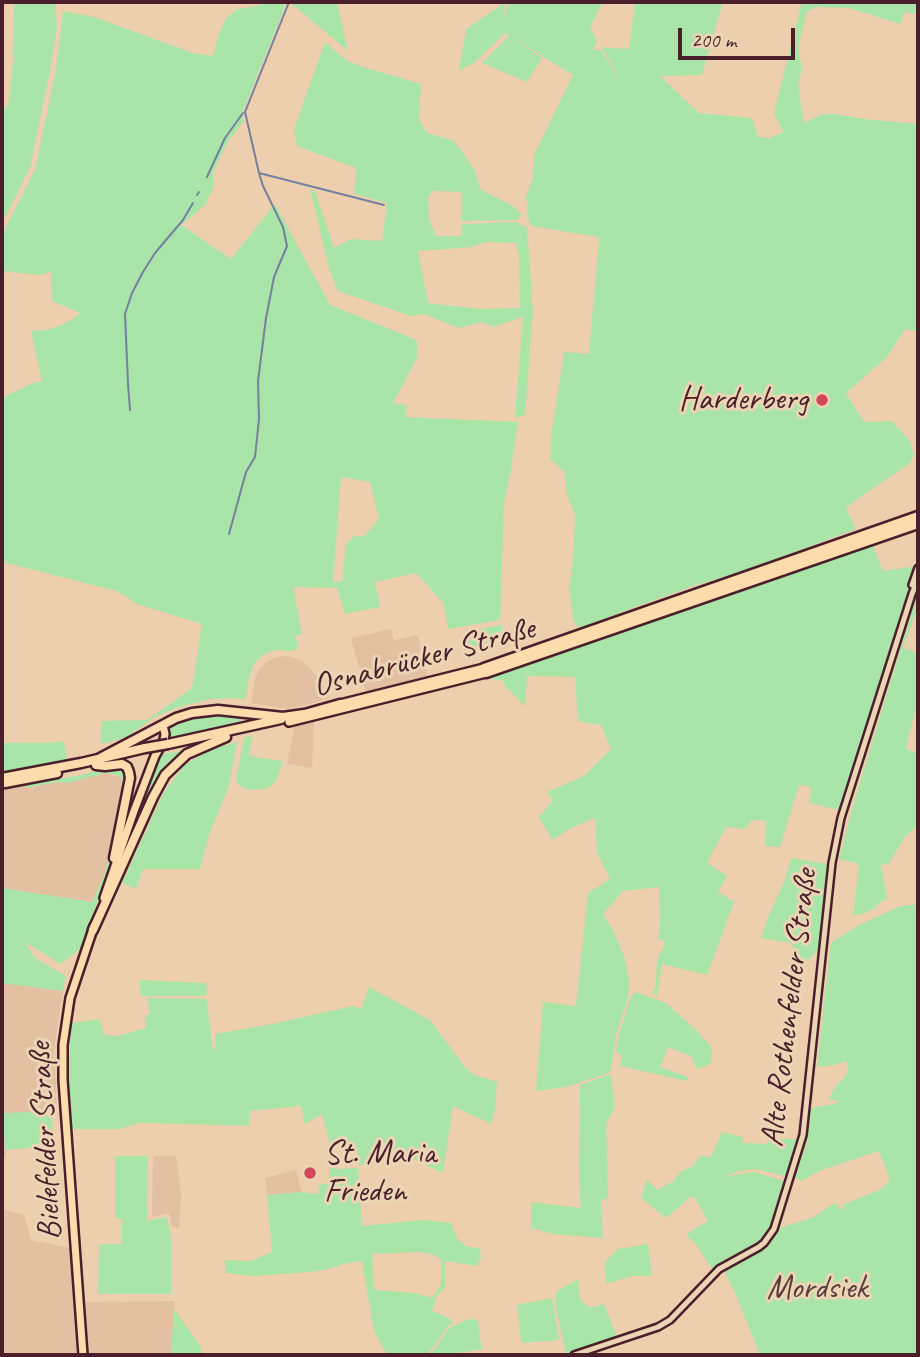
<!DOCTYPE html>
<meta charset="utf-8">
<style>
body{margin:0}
#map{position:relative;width:920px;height:1357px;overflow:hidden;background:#edcfae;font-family:Caveat,sans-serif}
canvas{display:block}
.frame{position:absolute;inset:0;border:4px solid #4a1f2b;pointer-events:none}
.scale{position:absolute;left:678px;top:28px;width:117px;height:32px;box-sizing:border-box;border:4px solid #4a1f2b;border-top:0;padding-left:9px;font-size:21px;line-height:24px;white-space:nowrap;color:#4a1f2b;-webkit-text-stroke:5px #ecd5b5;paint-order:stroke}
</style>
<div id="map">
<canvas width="920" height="1357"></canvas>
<div class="frame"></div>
<div class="scale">200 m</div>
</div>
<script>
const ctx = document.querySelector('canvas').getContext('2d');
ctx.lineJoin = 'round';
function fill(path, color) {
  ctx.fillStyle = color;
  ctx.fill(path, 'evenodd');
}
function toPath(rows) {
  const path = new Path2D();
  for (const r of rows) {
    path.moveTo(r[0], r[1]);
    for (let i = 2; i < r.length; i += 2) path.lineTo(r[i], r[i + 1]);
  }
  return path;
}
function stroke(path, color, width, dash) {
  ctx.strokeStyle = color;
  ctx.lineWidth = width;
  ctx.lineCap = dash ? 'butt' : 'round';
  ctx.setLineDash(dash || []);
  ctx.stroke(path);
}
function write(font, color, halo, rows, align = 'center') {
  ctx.font = font + ' Caveat,sans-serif';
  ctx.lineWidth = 6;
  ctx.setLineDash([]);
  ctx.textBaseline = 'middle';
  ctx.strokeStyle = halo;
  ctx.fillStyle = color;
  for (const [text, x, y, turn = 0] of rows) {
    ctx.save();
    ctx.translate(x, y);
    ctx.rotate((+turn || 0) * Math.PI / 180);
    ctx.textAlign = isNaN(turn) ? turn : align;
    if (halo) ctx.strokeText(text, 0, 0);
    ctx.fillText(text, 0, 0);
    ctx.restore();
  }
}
const built = toPath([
 [391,629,394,640,418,635,428,678,366,693,351,638],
 [289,656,300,660,311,669,330,695,329,699,288,709,251,703,255,679,260,668,268,661,277,657],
 [314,721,312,768,287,764,294,728,296,726],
 [107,773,123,778,105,873,92,902,3,888,2,894,2,789,25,785,26,788,58,782,66,783],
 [2,983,63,991,54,1050,57,1111,3,1114,6,1157,2,1157],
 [153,1156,176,1156,181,1194,179,1229,172,1226,169,1213,152,1217],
 [296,1170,302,1192,267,1195,265,1178],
 [2,1209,24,1215,31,1240,75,1249,79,1302,175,1301,171,1355,2,1355]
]);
const green = toPath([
 [14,2,55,2,57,27,50,71,30,167,2,224,2,107,8,107,13,64],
 [262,2,284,2,284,9,242,113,244,121,227,143,213,173,214,185,206,204,183,224,174,220,231,259,275,204,330,305,417,340,417,358,393,403,407,405,405,417,518,422,511,470,504,504,500,620,448,629,444,604,416,573,375,582,380,607,345,614,337,588,293,587,302,634,295,636,298,642,297,649,294,651,276,650,264,654,254,664,249,677,245,700,236,698,210,699,176,708,155,717,126,737,103,744,100,739,102,721,147,720,192,688,202,624,137,604,117,591,2,562,2,398,31,384,42,381,31,331,47,330,59,326,73,319,80,313,52,301,51,272,39,275,2,271,2,235,35,170,55,75,63,11,94,17,193,53,213,56,220,31,227,17,238,9,262,5],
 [341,477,370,482,379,518,365,536,354,536,346,544,342,581,333,582],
 [292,2,337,2,348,51,293,5],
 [506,2,502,20,509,2,603,2,590,27,597,42,593,49,602,51,622,84,602,47,629,49,635,2,723,2,702,75,660,76,699,113,752,118,758,137,769,138,783,132,774,113,802,2,918,2,918,15,905,12,900,24,849,8,816,7,807,12,798,47,802,68,798,85,804,123,823,114,835,114,864,119,918,124,918,332,905,329,887,357,846,393,864,422,892,421,909,440,914,455,909,464,866,493,846,508,856,529,749,569,690,587,579,628,573,620,569,586,573,563,575,515,566,492,565,472,550,459,551,438,564,352,589,354,599,237,531,226,527,214,528,202,525,200,533,177,534,155,573,75,511,37,542,58,527,82,482,63,509,36,505,33,474,63,459,71,466,29],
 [325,42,347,61,360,66,421,84,419,119,427,133,452,140,462,151,475,171,481,190,513,206,522,215,517,220,463,221,461,220,461,192,432,191,428,198,429,219,436,236,461,236,462,224,517,222,520,225,527,227,533,312,525,415,515,418,523,317,493,327,482,322,459,328,424,314,411,316,338,291,329,268,310,189,315,191,334,248,351,239,382,241,387,203,354,194,356,168,297,146,294,129],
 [486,242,516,243,519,256,520,308,480,309,428,303,418,251,472,247],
 [873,546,883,571,917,566,840,810,809,803,811,787,799,785,780,847,765,846,766,821,751,820,746,829,726,827,707,863,727,876,718,892,734,902,707,975,662,964,657,996,653,994,653,992,656,984,657,960,665,944,664,941,658,939,660,926,659,887,623,891,603,914,614,932,625,959,629,981,628,997,616,1035,611,1070,608,1073,566,1087,536,1091,543,1002,576,1006,588,893,610,879,597,852,595,818,569,829,552,840,539,817,553,800,547,792,584,776,611,749,601,725,578,721,575,677,527,676,525,706,506,687,504,682,501,680,491,679,490,677,491,675,609,637],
 [918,591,918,607,903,648,913,651,918,655,918,697,906,749,918,753,918,825,904,838,888,865,881,864,887,899,877,904,877,907,860,915,853,915,859,864,839,859,853,806],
 [501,625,501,640,467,649,464,632],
 [219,713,242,716,240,726,168,740,169,734,167,725,194,716],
 [253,735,249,755,255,757,283,761,276,781,270,787,264,789,251,790,243,788,238,784,236,779,244,738],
 [64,741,67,760,2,772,2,743,47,743],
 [237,742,229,786,209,835,200,869,143,869,136,889,122,883,164,792,185,765,210,749],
 [179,751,178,758,162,774,124,856,121,855,159,755],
 [114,767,123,769,126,774,126,783,112,856,105,880,82,947,61,964,25,942,35,958,66,976,63,991,2,983,3,888,92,902,105,873,123,779,117,775,107,773,66,783,58,782,25,788,25,785,81,775],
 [791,858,827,864,829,868,821,947,802,966,791,943,761,938,769,915,784,882],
 [918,904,918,1355,760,1355,735,1293,724,1271,768,1247,780,1228,814,1217,834,1203,843,1210,845,1209,842,1205,882,1189,890,1179,879,1151,819,1171,802,1181,795,1177,807,1142,811,1108,838,1103,837,1100,828,1100,835,1087,848,1073,847,1061,835,1065,817,1067,831,943,859,925,901,906],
 [139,980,206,983,207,994,204,996,141,996],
 [369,987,428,1019,433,1024,465,1067,474,1075,497,1082,495,1110,491,1124,453,1106,443,1173,415,1160,359,1165,355,1143,330,1144,322,1114,305,1124,301,1106,250,1111,249,1126,150,1123,139,1123,119,1129,72,1129,68,1081,71,1023,100,1019,104,1035,118,1036,146,1028,145,1015,150,1014,147,998,206,999,207,1002,213,1050,216,1049,215,1034,272,1024,353,1006,361,1009],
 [636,992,666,1003,697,1031,712,1048,710,1064,697,1069,691,1056,668,1047,660,1067,688,1077,687,1081,620,1066,622,1056,616,1051,619,1035,630,998],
 [611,1074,615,1107,606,1124,608,1198,601,1200,603,1238,553,1234,531,1228,531,1202,581,1208,579,1180,580,1085],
 [52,1111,53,1146,5,1150,3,1113],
 [722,1132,743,1137,742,1143,767,1144,767,1139,800,1139,790,1173,785,1176,756,1169,739,1171,722,1177,754,1172,787,1182,773,1223,768,1233,759,1243,712,1269,697,1246,686,1234,708,1221,695,1198,690,1196,682,1205,666,1218,641,1198,647,1179,657,1190,674,1181,680,1172,693,1166,700,1156,711,1157],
 [115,1156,148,1156,147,1221,167,1217,171,1237,171,1294,98,1294,99,1244,122,1244,122,1219,115,1217],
 [331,1168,337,1169,358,1168,362,1226,422,1220,451,1223,457,1238,467,1247,480,1248,481,1261,479,1261,477,1266,445,1261,445,1287,437,1296,432,1311,449,1318,453,1323,448,1326,427,1355,387,1355,374,1331,362,1261,343,1264,329,1269,311,1272,252,1276,225,1273,225,1260,251,1261,272,1252,267,1195,302,1192,318,1194,319,1185,329,1183,329,1169],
 [420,1252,431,1254,441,1259,441,1284,432,1298,415,1293,374,1290,372,1254],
 [648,1244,652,1276,632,1276,606,1284,605,1262,618,1249],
 [578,1279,580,1299,590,1308,604,1304,617,1337,568,1354,566,1353,555,1303,556,1296,557,1291],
 [552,1298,559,1340,523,1343,521,1340,517,1305],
 [174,1309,201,1347,202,1355,171,1355],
 [469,1319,475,1319,478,1321,480,1340,483,1349,443,1355,430,1355,449,1328]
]);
const stream = toPath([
 [289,2,245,112,259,173,384,205],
 [207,177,225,138,243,113],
 [197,195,199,192],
 [130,410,128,384,125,314,132,293,143,272,155,253,183,220,193,203],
 [229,534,246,472,255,457,259,419,258,381,266,318,274,277,287,246,283,227,263,186,259,173]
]);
const tertiary = toPath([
 [912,585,918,568],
 [574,1355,658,1327,670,1320,719,1269,759,1247,764,1243,774,1229,803,1135,832,863,841,818,912,594,918,579]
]);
const primary = toPath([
 [340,704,484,668],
 [289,722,486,673],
 [104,898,134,811,155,756,164,740,165,734,163,725],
 [83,1355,63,1080,63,1045,70,998,94,926]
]);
const trunk = toPath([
 [484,668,918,516],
 [486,673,918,524],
 [301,715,340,704],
 [168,744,281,719],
 [100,758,176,718,192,713,218,710,283,717,304,714],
 [96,765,105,766,122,764,127,767,129,772,130,778,114,858],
 [2,778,81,763,145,748],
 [5,783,57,773],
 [93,930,153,797,165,775,187,754,226,737]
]);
const trunkBridge = toPath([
 [145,748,168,744]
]);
const markers = [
 [822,400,7,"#d1495b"],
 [310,1173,7,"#d1495b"]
];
const poiNames = [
 ["Harderberg",808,400],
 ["St. Maria",324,1154,"left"],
 ["Frieden",324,1192,"left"]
];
const streetNames = [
 ["Osnabrücker Straße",424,658,-15],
 ["Alte Rothenfelder Straße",790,1008,-83],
 ["Bielefelder Straße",46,1141,-93]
];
const parkNames = [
 ["Mordsiek",817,1289]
];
fill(built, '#e3c0a2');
fill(green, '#a9e4a9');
stroke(stream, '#75819f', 2);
stroke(tertiary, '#4a1f2b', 10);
stroke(primary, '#4a1f2b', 12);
stroke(trunk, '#4a1f2b', 13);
stroke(tertiary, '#ecd5b5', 5);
stroke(primary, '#fcdcac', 7);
stroke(trunk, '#fcdcac', 8);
stroke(trunkBridge, '#4a1f2b', 13, []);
stroke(trunkBridge, '#fcdcac', 8);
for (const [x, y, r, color] of markers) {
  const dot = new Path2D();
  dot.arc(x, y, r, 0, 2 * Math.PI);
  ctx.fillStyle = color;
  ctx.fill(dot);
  stroke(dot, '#ecd5b5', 2.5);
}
write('33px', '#4a1f2b', '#ecd5b5', poiNames, 'right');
write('33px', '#4a1f2b', '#ecd5b5', streetNames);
write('33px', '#583d3e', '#ecd5b5', parkNames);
</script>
